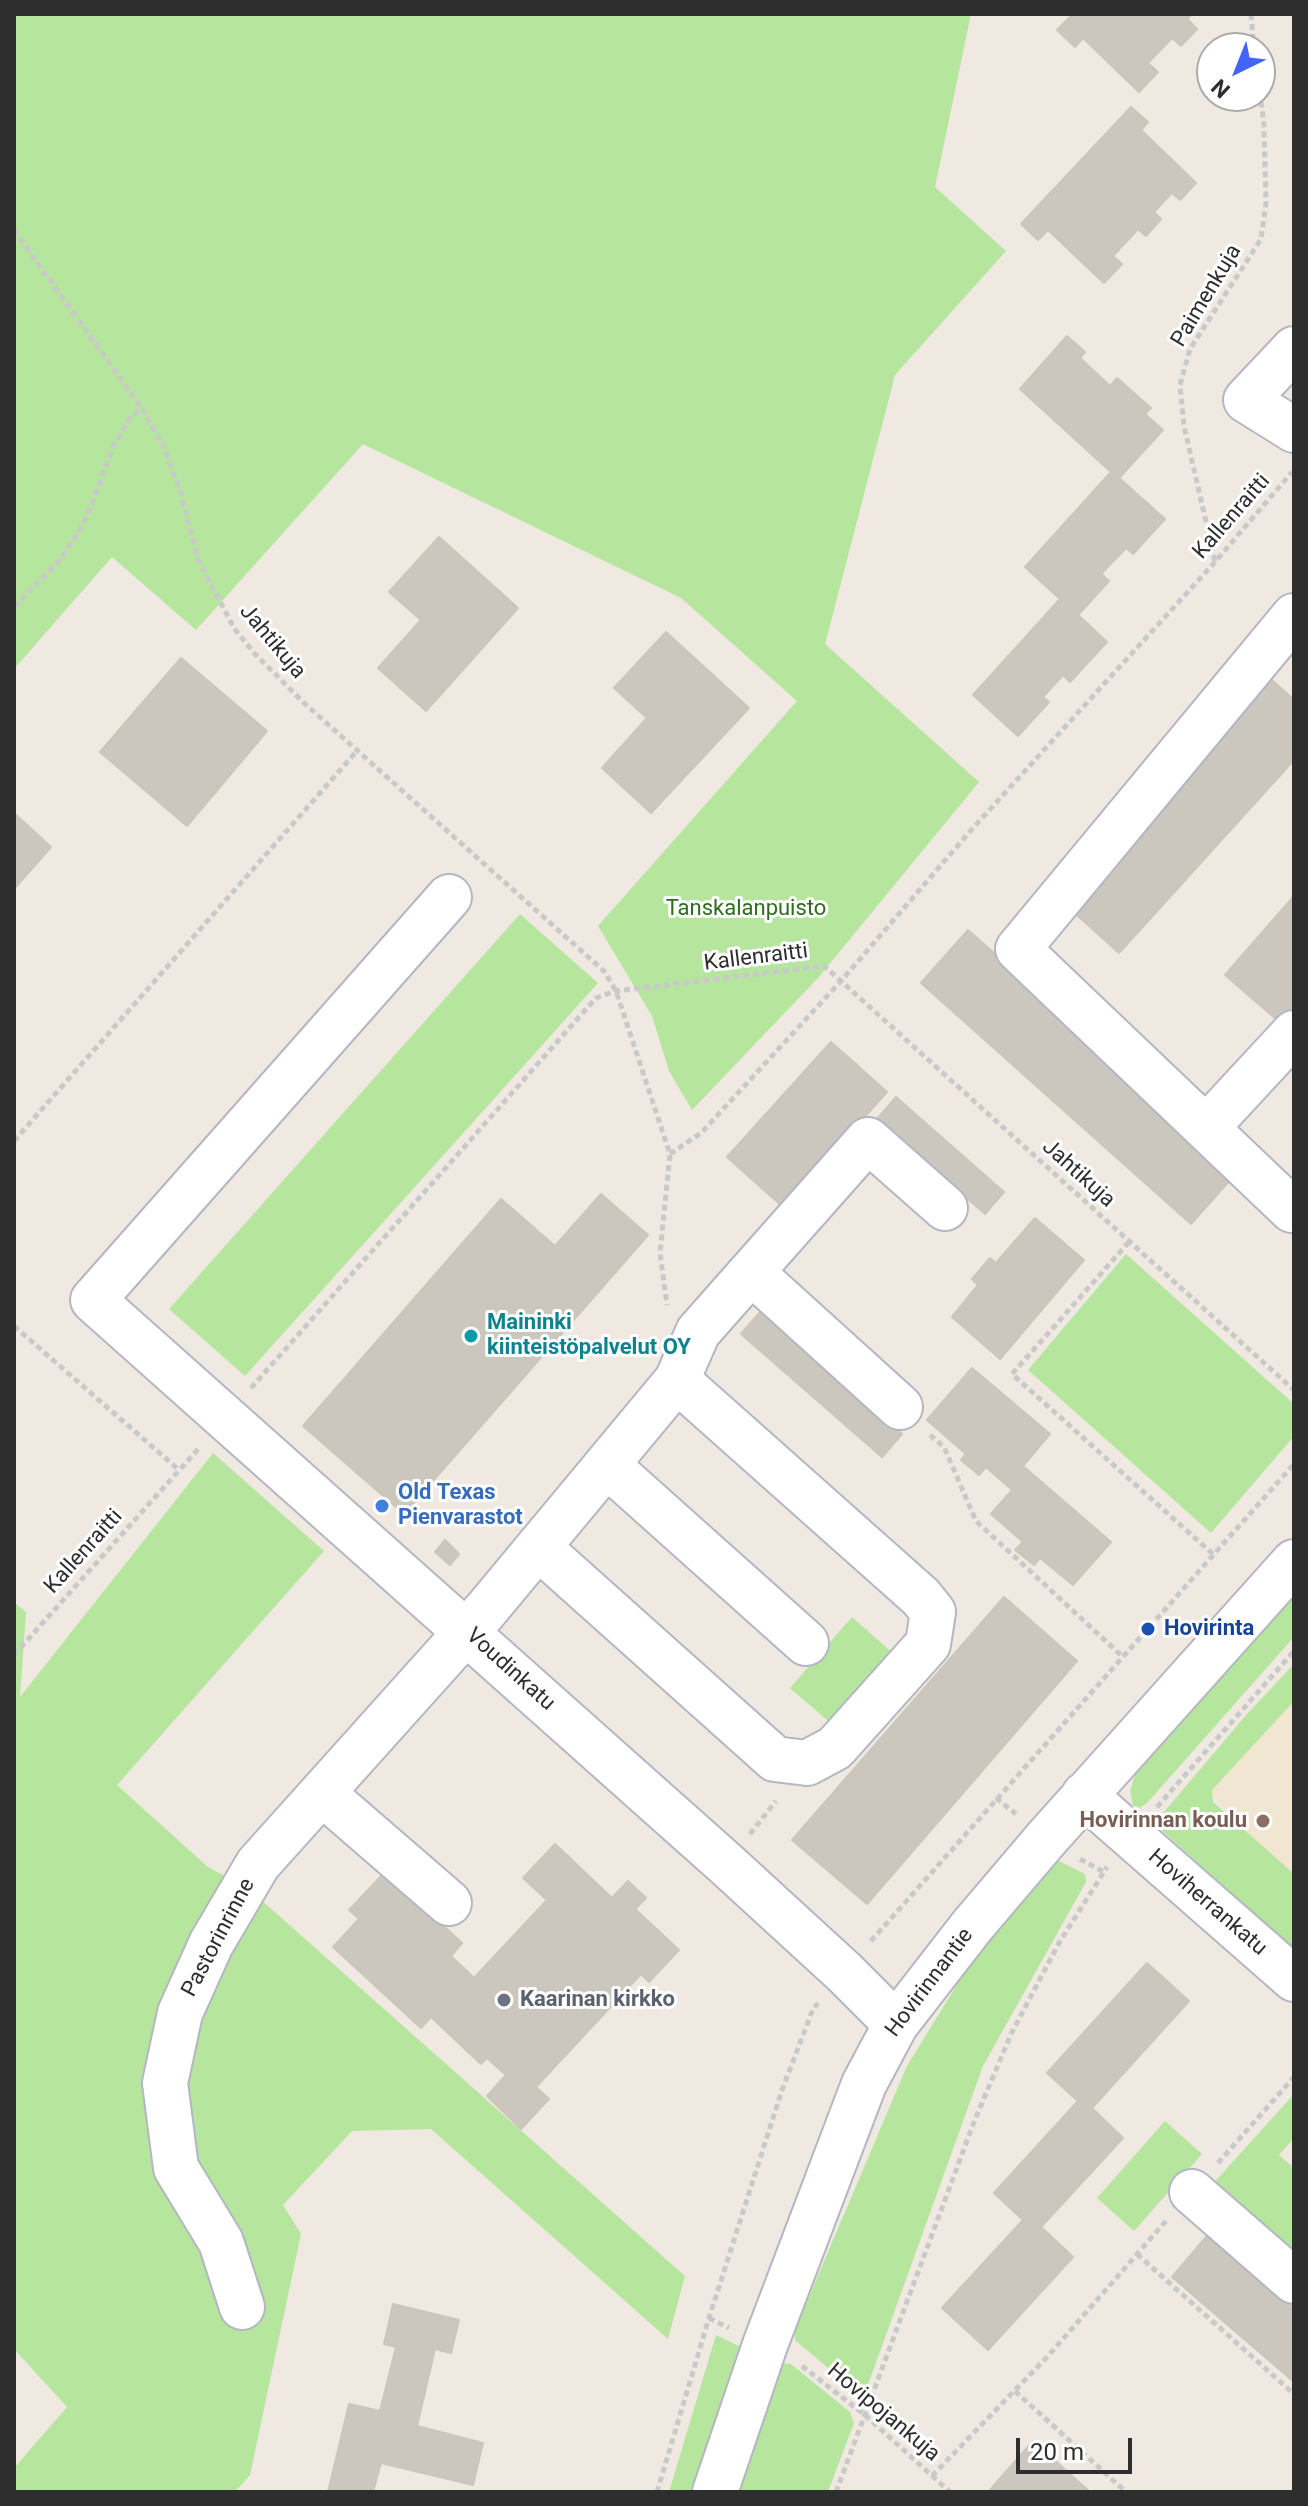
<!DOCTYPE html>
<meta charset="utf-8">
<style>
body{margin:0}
#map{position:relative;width:1308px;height:2506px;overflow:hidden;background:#efe9e1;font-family:Roboto,sans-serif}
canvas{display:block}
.frame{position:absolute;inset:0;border:16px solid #2e2e2e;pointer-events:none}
.north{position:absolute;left:1196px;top:32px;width:80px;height:80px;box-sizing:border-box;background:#fff;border:2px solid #ababab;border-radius:50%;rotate:223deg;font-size:22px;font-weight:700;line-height:32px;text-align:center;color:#2e2e2e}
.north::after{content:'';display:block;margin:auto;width:28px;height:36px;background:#4264fb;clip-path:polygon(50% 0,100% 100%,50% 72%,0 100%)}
.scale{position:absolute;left:1016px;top:2438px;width:116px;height:36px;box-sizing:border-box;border:4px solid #2e2e2e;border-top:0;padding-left:10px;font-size:24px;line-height:28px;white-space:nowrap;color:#2e2e2e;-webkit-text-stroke:6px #fff;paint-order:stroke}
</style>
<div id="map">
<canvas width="1308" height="2506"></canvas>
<div class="frame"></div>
<div class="north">N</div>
<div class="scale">20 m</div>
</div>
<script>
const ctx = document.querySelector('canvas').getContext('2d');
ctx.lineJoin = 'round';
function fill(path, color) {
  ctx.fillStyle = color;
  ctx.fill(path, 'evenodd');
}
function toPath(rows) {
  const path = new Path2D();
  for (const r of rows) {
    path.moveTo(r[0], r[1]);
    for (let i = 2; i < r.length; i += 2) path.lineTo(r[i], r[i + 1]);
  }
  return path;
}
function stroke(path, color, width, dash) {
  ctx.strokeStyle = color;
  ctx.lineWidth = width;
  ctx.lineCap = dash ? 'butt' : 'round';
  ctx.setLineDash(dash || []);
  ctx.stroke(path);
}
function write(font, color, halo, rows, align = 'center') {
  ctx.font = font + ' Roboto,sans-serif';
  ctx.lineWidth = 6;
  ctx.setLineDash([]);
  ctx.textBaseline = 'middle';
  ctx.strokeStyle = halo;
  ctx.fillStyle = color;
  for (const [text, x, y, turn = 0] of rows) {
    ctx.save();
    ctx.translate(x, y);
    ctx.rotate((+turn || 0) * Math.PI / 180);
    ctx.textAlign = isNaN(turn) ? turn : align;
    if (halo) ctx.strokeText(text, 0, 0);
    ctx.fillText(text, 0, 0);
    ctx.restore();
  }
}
const education = toPath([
 [1294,1690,1294,1889,1259,1856,1206,1785]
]);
const green = toPath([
 [14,14,971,14,935,187,1006,251,895,375,825,644,979,782,818,978,692,1110,669,1071,652,1016,598,926,797,701,681,598,363,444,196,630,112,557,14,669],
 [520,914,598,983,245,1376,169,1309],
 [1126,1254,1294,1404,1294,1436,1211,1533,1028,1370],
 [213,1453,324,1551,117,1785,208,1867,250,1890,685,2276,668,2339,431,2129,352,2131,283,2205,301,2234,250,2475,235,2492,14,2492,14,2468,67,2407,14,2349,14,1602,26,1612,20,1697],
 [1294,1589,1294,1637,1147,1803,1139,1808,1133,1805,1130,1791,1139,1762],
 [852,1617,896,1656,835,1727,790,1688],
 [1294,1664,1294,1701,1212,1790,1213,1802,1294,1874,1294,1949,1158,1827,1158,1819,1247,1714],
 [1059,1861,1085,1874,1086,1882,983,2066,865,2393,859,2394,795,2340,794,2332,907,2066,974,1957,1048,1864],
 [1294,2094,1294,2138,1279,2155,1294,2168,1294,2259,1211,2186],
 [1165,2121,1202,2154,1134,2231,1097,2198],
 [716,2335,747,2350,696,2492,669,2492],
 [783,2363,791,2364,850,2412,854,2423,828,2492,737,2492]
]);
const building = toPath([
 [1073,14,1192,14,1187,19,1197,29,1181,46,1172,38,1148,63,1158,72,1139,92,1083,38,1075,47,1057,30,1073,14],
 [1131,107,1148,122,1141,130,1196,183,1180,200,1172,193,1154,212,1161,219,1146,236,1138,229,1113,256,1122,264,1104,283,1048,230,1038,240,1021,224,1131,107],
 [1067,336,1085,352,1080,358,1110,386,1117,378,1151,408,1145,414,1163,430,1119,478,1165,519,1133,554,1126,548,1101,574,1109,581,1078,615,1107,642,1070,682,1063,675,1043,697,1049,702,1018,736,973,695,1060,599,1025,567,1111,472,1020,389,1067,336],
 [439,537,518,608,426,711,378,668,421,620,389,592,439,537],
 [666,632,749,708,651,813,602,768,647,718,614,688,666,632],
 [181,658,267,731,187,826,100,752,181,658],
 [1272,680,1294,700,1294,760,1119,953,1067,906,1272,680],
 [14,813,51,847,14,889,14,813],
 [1294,896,1294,1015,1284,1026,1225,975,1294,896],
 [968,930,1239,1170,1191,1224,921,983,968,930],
 [831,1042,887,1092,783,1207,727,1157,831,1042],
 [896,1097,1004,1192,985,1214,877,1119,896,1097],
 [601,1194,648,1235,404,1514,303,1426,501,1199,555,1246,601,1194],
 [1035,1218,1084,1260,1000,1359,952,1317,978,1285,972,1279,990,1258,996,1263,1035,1218],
 [761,1311,902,1434,882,1457,741,1334,761,1311],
 [972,1368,1050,1434,1023,1466,1111,1542,1073,1585,1040,1558,1034,1565,1015,1550,1023,1542,991,1514,1012,1490,986,1467,979,1475,961,1460,966,1454,927,1420,972,1368],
 [445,1540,459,1554,450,1565,435,1552,445,1540],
 [1004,1597,1077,1661,867,1904,792,1840,1004,1597],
 [555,1844,612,1898,628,1881,646,1898,635,1909,679,1950,649,1982,641,1974,536,2087,549,2099,521,2129,487,2096,506,2075,487,2058,481,2064,431,2017,421,2028,333,1947,359,1919,349,1910,385,1872,462,1943,451,1956,474,1978,547,1900,523,1878,555,1844],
 [1147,1963,1189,2001,1092,2108,1123,2138,1041,2227,1073,2257,988,2350,942,2308,1023,2220,994,2193,1078,2101,1047,2073,1147,1963],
 [1224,2216,1294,2294,1294,2382,1172,2277,1224,2216],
 [393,2304,459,2320,451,2353,435,2349,417,2426,483,2443,473,2485,381,2463,373,2492,328,2492,349,2404,380,2411,396,2347,384,2344,393,2304],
 [1033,2441,1090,2492,989,2491,1033,2441]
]);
const path = toPath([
 [1251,14,1254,48],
 [14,230,141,407,163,445,179,487,198,559,234,628,254,653,303,702,604,971,616,991,670,1154,660,1253,667,1305],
 [1215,561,1184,426,1180,385,1190,349,1261,239,1266,203,1264,125,1260,93],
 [14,607,61,559,77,534,89,512,113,447,128,421,141,407],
 [14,1141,356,752],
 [670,1154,701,1133,841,981,1294,1390],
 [1129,1242,1012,1374,1214,1555],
 [14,1326,179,1470],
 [251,1388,596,998,616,991,824,966,841,981,973,828,1215,562,1292,472],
 [930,1435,944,1447,976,1521,1123,1657],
 [14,1655,200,1447],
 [996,1798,1016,1814],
 [1157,1807,1294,1651],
 [750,1834,776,1801],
 [1080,1859,1104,1872],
 [871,1941,1294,1464],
 [1218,2163,1294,2077],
 [1137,2254,1294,2394],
 [709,2318,729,2328],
 [802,2366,865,2415,950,2492],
 [1015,2391,1126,2492],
 [932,2476,1048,2356,1166,2221],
 [657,2492,709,2318,782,2090,813,2009,818,2003],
 [836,2492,974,2122,1011,2034,1059,1943,1107,1867]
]);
const minor = toPath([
 [1294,349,1246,400,1294,430],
 [1294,616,1018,949,1292,1210,1294,1208],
 [449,897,93,1300,725,1863,844,1972,896,2024],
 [1206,1128,1294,1033],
 [751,1272,868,1140,945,1208],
 [607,1465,806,1643],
 [538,1547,775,1759,807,1763,835,1748,928,1644,933,1612,921,1597,677,1380],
 [322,1793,449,1903],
 [1084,1795,1294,1979],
 [1192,2192,1294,2281],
 [242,2307,221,2242,176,2168,165,2083,180,2013,211,1944,258,1864,485,1611,677,1380,698,1332,751,1272,900,1407],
 [715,2492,765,2345,864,2084,896,2024,972,1926,1046,1839,1294,1562]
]);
const markers = [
 [471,1336,8,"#0f9aa8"],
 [382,1506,8,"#3f7fe0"],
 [1148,1629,8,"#1a4fb4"],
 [1263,1821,8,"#8d6e63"],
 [504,2000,8,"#6b7280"]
];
const streetNames = [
 ["Paimenkuja",1207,296,-59],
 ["Kallenraitti",1232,517,-49],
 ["Jahtikuja",272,642,50],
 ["Kallenraitti",756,958,-7],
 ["Jahtikuja",1078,1174,42],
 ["Kallenraitti",84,1552,-48],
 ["Voudinkatu",510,1670,42],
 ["Hoviherrankatu",1207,1903,41],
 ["Pastorinrinne",219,1938,-62],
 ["Hovirinnantie",930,1983,-53],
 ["Hovipojankuja",883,2413,40]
];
const parkNames = [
 ["Tanskalanpuisto",746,909]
];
const cultureNames = [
 ["Maininki",487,1323],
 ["kiinteistöpalvelut OY",487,1348]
];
const shopNames = [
 ["Old Texas",398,1493],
 ["Pienvarastot",398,1518]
];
const transitNames = [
 ["Hovirinta",1164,1629]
];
const educationNames = [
 ["Hovirinnan koulu",1247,1821]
];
const worshipNames = [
 ["Kaarinan kirkko",520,2000]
];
fill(education, '#f0e6d1');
fill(green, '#b6e59e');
fill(building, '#cbc7bf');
stroke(building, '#cbc5ba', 2);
stroke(minor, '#b4b7c1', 48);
stroke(path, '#c9c9c9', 5, [6, 4]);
stroke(minor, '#fff', 44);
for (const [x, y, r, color] of markers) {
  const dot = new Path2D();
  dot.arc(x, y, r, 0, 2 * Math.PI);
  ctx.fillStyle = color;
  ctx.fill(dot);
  stroke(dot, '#fff', 3);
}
write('22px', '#2e2e2e', '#fff', streetNames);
write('22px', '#2c6e1b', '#fff', parkNames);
write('bold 22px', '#0d838f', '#fff', cultureNames, 'left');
write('bold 22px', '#366cbe', '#fff', shopNames, 'left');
write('bold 22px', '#164399', '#fff', transitNames, 'left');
write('bold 22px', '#785e54', '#fff', educationNames, 'right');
write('bold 22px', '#5b616d', '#fff', worshipNames, 'left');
</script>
